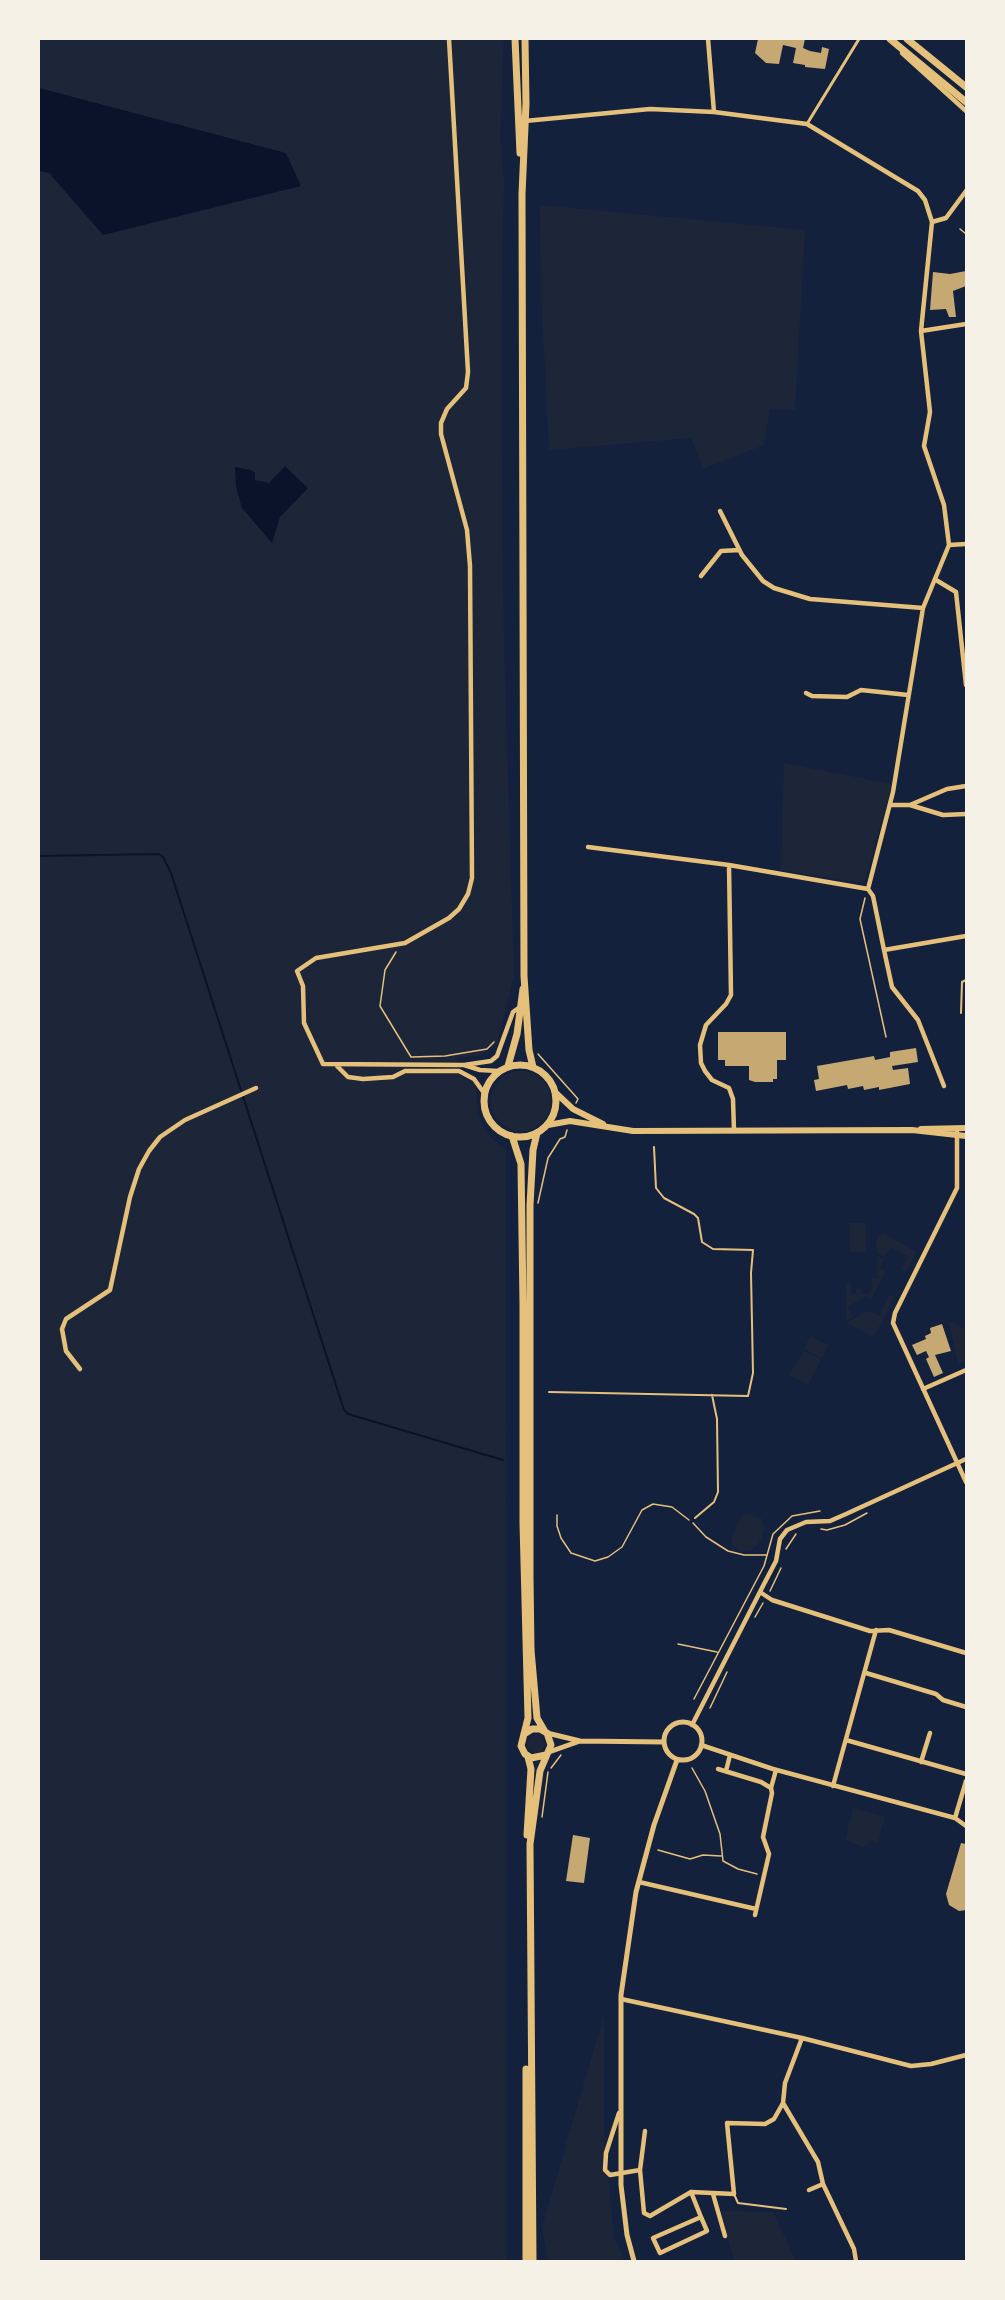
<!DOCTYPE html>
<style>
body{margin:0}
#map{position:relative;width:1005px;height:2300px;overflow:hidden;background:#14213d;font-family:"Nunito Sans",sans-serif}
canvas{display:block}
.frame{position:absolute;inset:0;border:40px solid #f6f1e7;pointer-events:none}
</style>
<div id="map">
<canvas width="1005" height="2300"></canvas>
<div class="frame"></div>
</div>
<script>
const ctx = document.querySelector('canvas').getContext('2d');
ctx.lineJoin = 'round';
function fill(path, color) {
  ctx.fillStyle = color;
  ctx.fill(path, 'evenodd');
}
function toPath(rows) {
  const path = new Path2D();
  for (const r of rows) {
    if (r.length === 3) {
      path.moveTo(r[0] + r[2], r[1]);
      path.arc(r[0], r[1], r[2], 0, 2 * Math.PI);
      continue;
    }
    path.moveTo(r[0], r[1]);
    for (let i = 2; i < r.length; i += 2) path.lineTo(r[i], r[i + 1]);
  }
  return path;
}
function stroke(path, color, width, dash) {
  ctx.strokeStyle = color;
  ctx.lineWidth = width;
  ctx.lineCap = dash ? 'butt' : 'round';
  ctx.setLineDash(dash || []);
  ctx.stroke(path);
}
const green = toPath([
 [39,39,504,39,500,136,504,181,501,357,504,649,514,975,497,1043,482,1055,458,1058,455,1073,475,1083,478,1117,490,1137,506,1150,507,2261,39,2261],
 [540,205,805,230,795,410,770,409,764,445,703,469,691,438,549,450,541,291],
 [784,763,892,784,864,883,781,870],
 [521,1101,30],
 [849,1223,866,1223,866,1252,850,1252],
 [883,1233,916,1252,906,1272,902,1269,908,1257,890,1247,885,1257,877,1253,876,1241],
 [877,1256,884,1259,880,1268,886,1271,870,1301,866,1296,848,1307,853,1317,846,1321,846,1284,851,1283,851,1294,856,1294,856,1289,861,1289,862,1294,868,1294,872,1289,872,1278,878,1278],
 [889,1295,894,1297,876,1333,872,1336,846,1323,867,1311,879,1316],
 [948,1320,966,1330,966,1360,958,1363],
 [810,1336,829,1345,822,1358,804,1349],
 [804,1351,821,1360,808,1385,789,1375],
 [745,1514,761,1518,765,1529,758,1545,751,1550,740,1551,733,1546,731,1540,740,1519],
 [536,1744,9],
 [853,1808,885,1817,878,1843,870,1841,864,1847,845,1840],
 [604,2015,604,2131,614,2238,625,2261,549,2261,542,2227],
 [721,2211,773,2212,796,2261,734,2261]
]);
const water = toPath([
 [39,88,286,153,301,186,103,235,49,173,39,171],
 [285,466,308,488,280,517,272,543,242,508,236,487,235,467,251,470,255,473,255,480,269,483]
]);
const stream = toPath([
 [39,856,159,854,163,857,171,873,344,1410,348,1414,503,1460]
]);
const building = toPath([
 [758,39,805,39,803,48,810,51,821,53,822,47,829,49,825,69,805,67,805,65,793,63,796,48,783,45,779,64,766,63,755,53],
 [966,271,966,286,953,291,956,317,949,317,946,309,930,310,933,272,950,274],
 [718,1032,786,1032,786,1060,777,1060,777,1079,773,1079,773,1082,755,1082,749,1080,749,1066,725,1066,725,1060,718,1060],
 [916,1048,918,1062,892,1066,893,1070,908,1068,910,1084,879,1090,879,1087,864,1090,863,1086,848,1089,847,1085,816,1091,814,1080,819,1079,817,1066,874,1056,875,1060,890,1057,890,1052],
 [942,1324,951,1351,935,1355,943,1373,934,1377,926,1359,929,1357,926,1351,917,1355,912,1345,926,1339,925,1336,931,1333,930,1328],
 [573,1835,590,1838,584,1883,566,1881],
 [961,1843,966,1844,966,1910,959,1911,949,1905,946,1894]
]);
const path = toPath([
 [960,229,966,234],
 [865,898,860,919,886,1037],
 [396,952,385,970,380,1006,411,1057,445,1056,487,1049,494,1042],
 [538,1054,578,1099,576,1103],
 [538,1203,548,1158,560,1139,565,1137,567,1130],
 [557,1515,557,1526,561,1538,571,1553,595,1561,608,1557,622,1547,642,1510,653,1504,672,1507,689,1520],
 [693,1523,706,1537,728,1551,744,1555,767,1555],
 [821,1529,827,1530,845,1525,867,1513],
 [786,1549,796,1534],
 [770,1591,781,1568],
 [755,1617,763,1603],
 [678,1644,717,1652],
 [694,1699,764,1566,773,1534,792,1516,820,1511],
 [710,1708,727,1672],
 [551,1768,561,1755],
 [692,1768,705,1791,720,1834,723,1861,738,1869,757,1874],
 [542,1817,548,1772],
 [658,1850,690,1859,703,1855,721,1856]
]);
const service = toPath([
 [961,1013,962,982,966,980],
 [549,1392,748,1396,753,1373,751,1273,753,1250,713,1249,702,1242,698,1218,694,1214,664,1198,656,1188,654,1147],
 [695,1518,714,1502,718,1492,717,1419,712,1395],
 [734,2194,738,2203,786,2209]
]);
const pedestrian = toPath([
 [807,124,859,39]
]);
const minor = toPath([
 [449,39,468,372,466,388,447,409,441,423,441,434,467,530,470,566,472,878,468,894,459,909,449,918,405,943,316,958,297,971,303,986,304,1023,323,1064,464,1065,480,1070,498,1071],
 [708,39,714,112],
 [902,53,966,111],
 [525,121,650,109,714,112,807,124,918,191,925,200,932,222,921,331,930,412,924,446,944,505,949,545,923,608,893,792,868,889],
 [932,222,946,218,966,191],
 [921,331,966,324],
 [720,511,742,555,763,581,774,588,810,599,923,608],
 [949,545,966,544],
 [701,576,721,551,739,550],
 [936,580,956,592,966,685],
 [806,693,812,696,847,697,861,690,908,695],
 [966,786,947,789,910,805,943,815,966,814],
 [890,805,910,805],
 [588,847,729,865],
 [868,889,873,896,884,950,966,936],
 [884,950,892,987,918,1020,944,1086],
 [464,1065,491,1061,497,1056,513,1012,520,1007],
 [337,1066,348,1077,363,1079,393,1077,405,1071,459,1071,474,1079,484,1093],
 [957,1128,957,1188,895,1313,893,1323,966,1482],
 [734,1131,733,1099,729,1088,712,1080,705,1071,701,1063,700,1045,706,1025,726,1004,731,995,729,865,868,889],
 [80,1369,66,1351,62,1329,66,1319,110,1290,130,1197,139,1169,149,1151,160,1137,185,1120,256,1088],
 [923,1389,966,1370],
 [760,1592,772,1600,870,1631,889,1630,966,1653],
 [866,1673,936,1694,943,1700,966,1707],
 [692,1725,764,1584,776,1561,780,1539,787,1530,806,1522,830,1521,846,1514,966,1459],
 [846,1740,966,1774],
 [701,1745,773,1769,955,1818,966,1826],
 [921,1762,930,1733],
 [718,1769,761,1782,771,1788,772,1793,763,1837,769,1854,755,1915],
 [726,1771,730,1755],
 [833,1786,876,1630],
 [771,1788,776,1770],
 [955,1818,966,1781],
 [639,1882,756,1909],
 [621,1999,802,2038,911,2066,931,2064,966,2055],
 [802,2038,785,2083,783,2103,818,2162,823,2184,854,2249,856,2261],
 [619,2113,606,2153,605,2170,610,2175,640,2170],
 [645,2131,640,2170,644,2213,650,2216,691,2192,734,2194,727,2123,765,2124,774,2119,783,2103],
 [809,2190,823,2184],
 [691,2192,701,2217,653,2238,660,2253,707,2231,701,2217],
 [713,2194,725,2236]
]);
const tertiary = toPath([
 [683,1741,19],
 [547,1733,580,1741,664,1742],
 [549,1752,580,1741],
 [634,2261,627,2235,621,2185,621,1995,636,1892,654,1825,677,1760]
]);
const secondary = toPath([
 [556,1093,573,1109,603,1124],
 [548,1125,570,1121,633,1131,912,1130,966,1136],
 [921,1129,966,1128]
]);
const primary = toPath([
 [515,39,520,153],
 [525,39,526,104,522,194,524,976,529,1050,533,1067],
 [890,39,966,102],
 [907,39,966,87],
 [520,1101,36],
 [508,1066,517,1034,523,989],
 [537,1133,533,1150,530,1205,530,1577,531,1650,537,1718,544,1730],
 [512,1136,521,1164,523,1305,523,1523,528,1718,521,1746,525,1754,531,1758,546,1755],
 [524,1734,532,1729,540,1729,547,1733,551,1745,540,1771,530,1844,533,2261],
 [527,1835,531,1769,528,1757],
 [526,2069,526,2261]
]);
fill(green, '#1d2539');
fill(water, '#0b132b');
stroke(stream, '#0b132b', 2);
fill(building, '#c6a872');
stroke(path, '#e5c07b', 1.5);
stroke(service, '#e5c07b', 2);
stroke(pedestrian, '#e5c07b', 3);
stroke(minor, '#e5c07b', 4.5);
stroke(tertiary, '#e5c07b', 5);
stroke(secondary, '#e5c07b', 6);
stroke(primary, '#e5c07b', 7);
</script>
